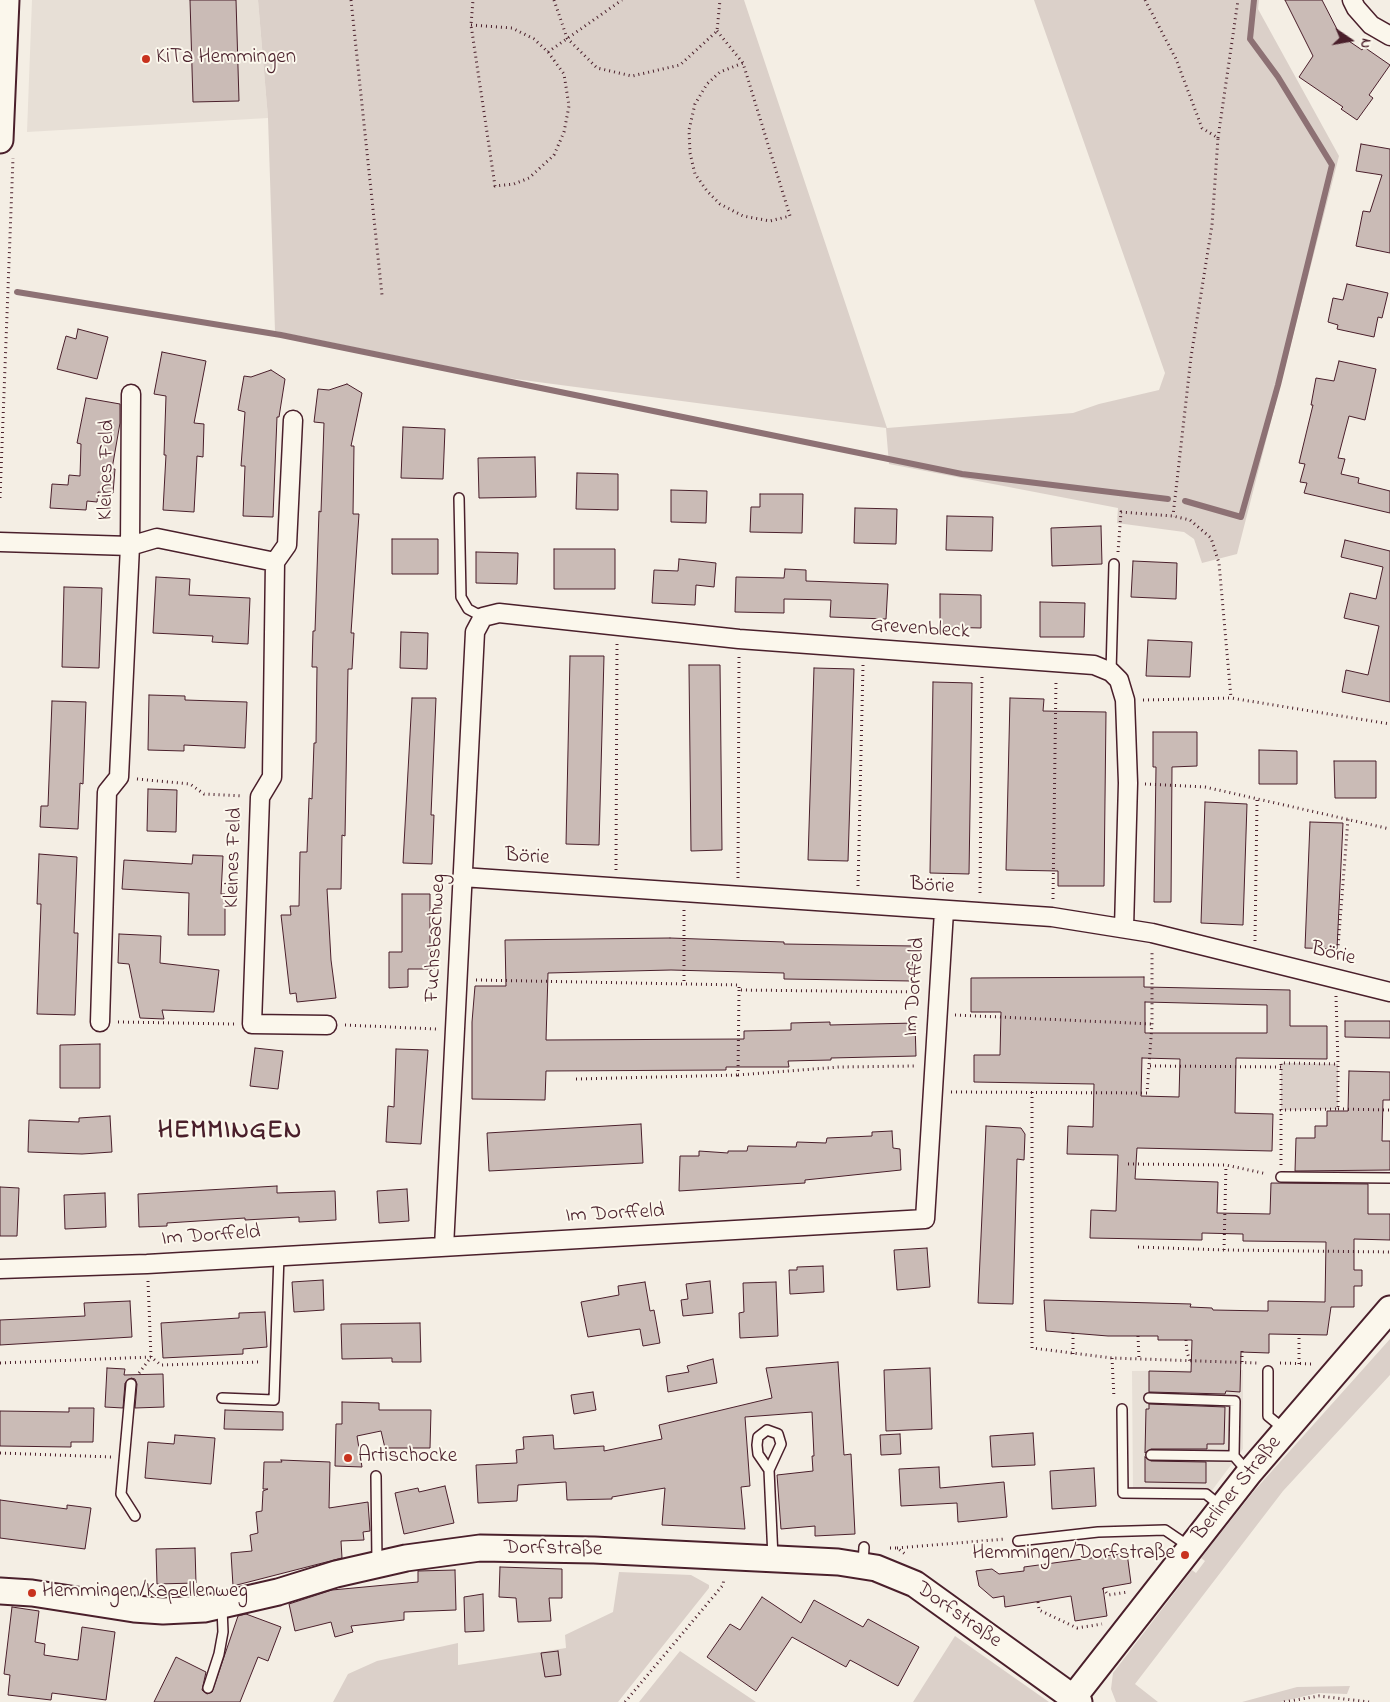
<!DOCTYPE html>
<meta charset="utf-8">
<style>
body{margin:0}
#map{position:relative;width:1390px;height:1702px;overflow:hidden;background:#f4eee4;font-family:"Indie Flower",sans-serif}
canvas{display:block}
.north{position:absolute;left:1325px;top:15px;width:50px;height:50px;-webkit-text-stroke:4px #fbf7ec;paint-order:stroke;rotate:102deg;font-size:14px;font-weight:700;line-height:20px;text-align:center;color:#4a1f2b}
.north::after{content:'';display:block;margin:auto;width:18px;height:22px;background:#4a1f2b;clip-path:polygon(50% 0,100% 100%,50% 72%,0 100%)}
</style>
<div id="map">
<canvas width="1390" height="1702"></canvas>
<div class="north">N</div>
</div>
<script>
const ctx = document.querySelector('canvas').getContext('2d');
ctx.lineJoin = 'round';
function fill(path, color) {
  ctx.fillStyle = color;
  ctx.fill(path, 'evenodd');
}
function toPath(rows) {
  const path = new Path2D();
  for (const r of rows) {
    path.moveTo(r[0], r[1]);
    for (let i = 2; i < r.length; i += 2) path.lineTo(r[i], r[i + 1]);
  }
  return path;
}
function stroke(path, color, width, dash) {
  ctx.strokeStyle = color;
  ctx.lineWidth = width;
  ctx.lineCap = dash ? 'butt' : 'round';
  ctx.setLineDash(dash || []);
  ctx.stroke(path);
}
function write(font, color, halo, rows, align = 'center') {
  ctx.font = font + ' "Indie Flower",sans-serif';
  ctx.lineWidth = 4;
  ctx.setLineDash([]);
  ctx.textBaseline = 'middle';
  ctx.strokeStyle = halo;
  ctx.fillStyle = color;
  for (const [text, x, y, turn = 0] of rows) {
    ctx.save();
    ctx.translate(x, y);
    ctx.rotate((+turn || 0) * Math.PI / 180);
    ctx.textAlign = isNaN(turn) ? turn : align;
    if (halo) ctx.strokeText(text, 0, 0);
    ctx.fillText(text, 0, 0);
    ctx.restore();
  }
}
const built = toPath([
 [32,0,258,0,268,118,27,132],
 [1243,1370,1243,1449,1210,1493,1133,1493,1132,1371]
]);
const green = toPath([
 [258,0,744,0,887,428,1073,413,1099,404,1159,390,1165,373,1034,0,1259,0,1258,9,1339,156,1237,554,1202,563,1194,539,1184,532,1117,523,1118,508,889,464,886,428,500,377,275,331,268,118],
 [1281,1063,1338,1064,1338,1109,1281,1110],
 [1390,1339,1390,1375,1283,1491,1135,1684,1158,1702,1116,1702,1111,1689,1113,1673,1192,1570,1196,1573,1205,1561,1201,1558,1254,1491],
 [619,1572,691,1575,709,1585,709,1588,618,1702,333,1702,348,1674,377,1661,458,1643,458,1665,566,1648,565,1635,613,1612],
 [955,1636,1049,1702,913,1702],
 [680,1651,756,1702,639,1702],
 [1350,1686,1347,1694,1318,1693,1280,1702,1242,1702,1297,1687]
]);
const stream = toPath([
 [17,292,281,335,962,474,1168,499],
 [1185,501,1241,517,1278,385,1332,165,1278,77,1250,39,1254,0]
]);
const building = toPath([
 [190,0,236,0,239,101,193,102,190,0],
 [1285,0,1322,0,1340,35,1362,50,1364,47,1390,65,1369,95,1373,98,1357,120,1341,109,1343,107,1299,77,1313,56,1285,0],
 [1361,144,1390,149,1390,253,1356,246,1363,211,1370,212,1382,175,1356,171,1361,144],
 [1347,284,1388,293,1382,318,1378,317,1374,337,1337,329,1338,325,1328,322,1333,298,1343,300,1347,284],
 [78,329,108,337,97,379,57,369,66,336,76,339,78,329],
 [162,352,206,361,194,423,204,424,203,457,197,456,194,512,163,510,166,455,164,455,166,396,154,394,162,352],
 [1339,361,1376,369,1365,420,1349,416,1338,458,1345,459,1341,474,1359,478,1358,483,1390,491,1390,513,1304,493,1307,483,1300,482,1305,464,1299,463,1313,405,1311,405,1316,378,1334,381,1339,361],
 [271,370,285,379,279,417,277,417,273,517,243,516,245,466,241,466,245,412,238,410,244,376,251,377,271,370],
 [347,384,362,393,351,446,354,446,353,514,359,514,351,633,354,633,352,669,348,669,345,836,342,835,341,889,327,889,331,960,336,998,297,1002,296,993,290,994,281,915,291,915,290,906,299,906,300,852,307,852,309,798,312,799,314,743,316,743,317,667,312,667,313,631,315,631,319,511,321,512,324,423,314,422,318,389,329,390,347,384],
 [86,398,120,404,120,423,112,469,115,469,113,493,98,492,97,502,87,501,86,510,50,508,52,484,68,485,69,475,80,476,81,444,77,443,86,398],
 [403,427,445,429,443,479,401,478,403,427],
 [535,457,536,497,479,498,478,458,535,457],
 [577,473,618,474,618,510,576,509,577,473],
 [671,490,707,491,706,523,671,522,671,490],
 [760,494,803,494,802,533,750,532,751,507,760,507,760,494],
 [855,508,897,509,896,544,854,543,855,508],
 [947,516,993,517,992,551,946,550,947,516],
 [1101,526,1102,564,1052,566,1051,528,1101,526],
 [392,539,438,539,438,574,392,574,392,539],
 [1345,540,1390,551,1390,702,1342,692,1346,670,1368,675,1379,626,1344,618,1350,593,1376,599,1383,567,1341,557,1345,540],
 [554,549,615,549,615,589,554,589,554,549],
 [476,552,518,553,517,584,476,583,476,552],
 [679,559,716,563,714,587,696,585,695,605,652,603,654,570,678,571,679,559],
 [1133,561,1177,563,1176,599,1131,597,1133,561],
 [785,569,806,570,806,581,888,584,886,619,830,617,831,600,784,599,784,613,735,612,736,577,784,578,785,569],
 [156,577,190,579,189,595,250,598,248,644,212,642,213,636,153,633,156,577],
 [64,587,102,588,99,668,62,667,64,587],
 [940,594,981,595,981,628,940,627,940,594],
 [1040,602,1085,603,1084,637,1040,637,1040,602],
 [401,632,428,633,427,669,400,668,401,632],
 [1148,640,1192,642,1190,677,1146,676,1148,640],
 [570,656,604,656,599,845,566,844,570,656],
 [689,665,720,665,722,850,691,851,689,665],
 [814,668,854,669,848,861,808,860,814,668],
 [933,682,972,683,969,874,930,873,933,682],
 [149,695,185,696,185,700,247,702,245,748,184,745,184,751,148,750,149,695],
 [412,698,436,698,431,815,434,815,432,864,403,863,412,698],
 [1010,698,1044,699,1043,711,1106,712,1104,886,1058,886,1058,871,1006,870,1010,698],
 [52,701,86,702,83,784,80,783,78,829,40,827,41,806,48,806,52,701],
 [1153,732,1197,732,1197,766,1172,767,1171,902,1154,902,1156,767,1153,767,1153,732],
 [1259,750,1297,751,1297,784,1259,784,1259,750],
 [1334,761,1376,761,1376,798,1335,798,1334,761],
 [148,789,177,790,176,832,147,831,148,789],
 [1205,802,1247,804,1243,925,1201,923,1205,802],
 [1310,822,1343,823,1337,949,1305,948,1310,822],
 [39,854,77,857,74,933,78,933,75,1015,37,1014,41,904,37,904,39,854],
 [193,855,223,856,221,894,225,894,225,935,188,935,189,893,122,889,124,860,192,864,193,855],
 [402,894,430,894,430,952,434,952,434,969,408,969,408,987,389,988,389,952,402,952,402,894],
 [119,934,161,936,160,963,219,970,214,1012,162,1010,164,1019,140,1018,129,964,118,963,119,934],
 [670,938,784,942,784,944,913,946,912,981,784,979,784,973,671,970,548,973,546,1040,744,1039,744,1031,791,1030,791,1023,830,1022,830,1025,915,1023,916,1056,831,1058,831,1060,788,1061,789,1067,726,1067,726,1070,546,1071,545,1100,472,1099,472,1022,475,986,506,986,505,940,670,938],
 [1144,977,1144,987,1290,990,1290,1026,1327,1026,1327,1059,1236,1058,1235,1113,1273,1114,1272,1151,1137,1148,1135,1179,1218,1182,1217,1213,1270,1214,1271,1183,1368,1184,1368,1214,1390,1214,1390,1240,1354,1239,1354,1270,1362,1270,1362,1286,1354,1286,1354,1307,1331,1307,1327,1335,1269,1334,1269,1353,1241,1352,1240,1392,1226,1391,1225,1394,1149,1392,1149,1371,1191,1372,1192,1340,1158,1340,1158,1336,1108,1336,1046,1331,1044,1300,1191,1304,1190,1307,1212,1308,1213,1310,1268,1311,1268,1301,1325,1302,1326,1242,1243,1241,1243,1234,1202,1233,1202,1240,1090,1238,1091,1210,1116,1211,1118,1155,1067,1154,1068,1126,1093,1127,1094,1084,974,1082,974,1055,1000,1055,1001,1012,971,1012,971,978,1144,977],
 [1145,1002,1267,1005,1267,1033,1145,1033,1145,1002],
 [1142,1058,1180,1059,1179,1097,1141,1096,1142,1058],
 [1345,1021,1390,1021,1390,1038,1345,1037,1345,1021],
 [100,1044,100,1088,60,1088,60,1045,100,1044],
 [255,1048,283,1051,278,1089,250,1086,255,1048],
 [396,1049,428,1050,421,1144,386,1142,388,1106,394,1107,396,1049],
 [1349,1071,1390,1072,1390,1100,1383,1100,1382,1141,1390,1141,1390,1170,1295,1171,1296,1138,1315,1138,1315,1126,1327,1126,1327,1111,1348,1111,1349,1071],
 [110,1116,112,1152,82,1154,28,1152,29,1120,79,1122,79,1118,110,1116],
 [641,1124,643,1163,489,1171,487,1133,641,1124],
 [986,1126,1021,1128,1025,1134,1024,1160,1017,1159,1013,1304,978,1303,986,1126],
 [892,1131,893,1148,900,1149,901,1170,805,1180,805,1183,679,1191,680,1156,699,1156,699,1151,728,1153,728,1151,747,1151,748,1146,796,1147,797,1142,826,1143,827,1138,872,1136,872,1132,892,1131],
 [277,1186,277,1193,335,1191,336,1220,299,1222,299,1217,245,1220,245,1218,167,1223,167,1226,139,1227,138,1194,277,1186],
 [0,1187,19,1188,17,1236,0,1236,0,1187],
 [407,1189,409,1221,379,1223,377,1191,407,1189],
 [105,1193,106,1227,65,1229,64,1195,105,1193],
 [927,1248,930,1287,897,1290,894,1250,927,1248],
 [823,1266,824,1292,790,1294,789,1270,797,1270,797,1267,823,1266],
 [323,1280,324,1310,294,1312,292,1282,323,1280],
 [710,1281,713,1313,683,1316,681,1300,688,1299,686,1284,710,1281],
 [645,1282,650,1311,654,1310,660,1343,643,1346,640,1329,588,1337,581,1302,619,1295,618,1286,645,1282],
 [776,1282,778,1336,740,1338,739,1313,744,1312,743,1283,776,1282],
 [130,1301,132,1337,0,1345,0,1320,85,1316,84,1303,130,1301],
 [265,1312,267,1347,243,1349,243,1354,163,1358,161,1323,239,1318,239,1313,265,1312],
 [420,1323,421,1362,392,1362,392,1358,342,1359,341,1324,420,1323],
 [713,1359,717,1383,668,1392,666,1376,689,1372,687,1366,713,1359],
 [838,1362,844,1455,851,1454,855,1534,815,1536,815,1526,781,1529,777,1475,813,1471,812,1456,814,1456,812,1412,745,1417,750,1486,741,1487,745,1529,662,1525,665,1488,612,1497,612,1499,567,1500,566,1482,518,1485,517,1501,478,1503,476,1465,517,1463,516,1450,524,1449,523,1437,553,1435,554,1449,604,1446,604,1451,662,1439,659,1425,772,1398,766,1368,838,1362],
 [107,1368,125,1369,124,1375,163,1374,164,1407,135,1408,137,1384,135,1379,131,1378,125,1383,123,1408,105,1407,107,1368],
 [930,1368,932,1429,886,1431,884,1370,930,1368],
 [593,1392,596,1410,574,1414,571,1395,593,1392],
 [342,1402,379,1403,379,1410,431,1410,430,1448,385,1448,381,1431,357,1436,362,1467,335,1466,336,1424,342,1424,342,1402],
 [1149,1404,1225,1407,1224,1444,1207,1444,1207,1449,1151,1449,1145,1453,1146,1409,1149,1409,1149,1404],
 [69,1408,94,1408,93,1442,71,1442,71,1447,0,1446,0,1411,69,1412,69,1408],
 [225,1410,283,1412,283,1430,224,1429,225,1410],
 [1033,1433,1035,1465,992,1467,990,1436,1033,1433],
 [900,1434,901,1454,881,1455,880,1435,900,1434],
 [175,1435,215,1438,211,1484,145,1478,148,1442,174,1444,175,1435],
 [1145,1457,1151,1461,1206,1462,1206,1483,1145,1482,1145,1457],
 [281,1460,330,1462,329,1508,368,1502,370,1531,363,1532,364,1540,341,1541,342,1558,233,1586,231,1553,252,1551,250,1535,258,1533,256,1512,262,1511,263,1491,268,1489,263,1489,264,1462,282,1462,281,1460],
 [939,1467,940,1488,1004,1482,1007,1517,958,1522,957,1503,901,1506,899,1469,939,1467],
 [1094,1468,1096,1506,1052,1509,1050,1471,1094,1468],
 [445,1486,454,1523,404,1534,395,1493,418,1488,419,1492,445,1486],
 [0,1500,67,1509,67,1505,91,1508,85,1549,0,1538,0,1500],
 [195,1548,196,1583,157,1584,156,1549,195,1548],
 [1127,1553,1131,1583,1103,1588,1107,1616,1075,1621,1071,1596,1005,1607,1004,1596,993,1598,979,1586,976,1571,992,1569,999,1574,1024,1571,1024,1567,1127,1553],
 [500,1567,562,1569,562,1598,549,1598,551,1621,518,1622,516,1598,499,1597,500,1567],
 [455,1570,456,1610,404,1612,404,1620,351,1626,353,1632,335,1637,331,1622,295,1631,289,1604,332,1590,418,1582,418,1571,455,1570],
 [483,1594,484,1631,465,1632,464,1597,483,1594],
 [762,1597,801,1623,814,1600,863,1627,868,1619,919,1647,898,1686,850,1660,846,1667,792,1637,756,1691,707,1657,730,1624,740,1630,762,1597],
 [12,1607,39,1611,35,1642,45,1644,44,1655,78,1660,82,1627,115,1632,106,1700,52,1693,51,1700,8,1695,10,1675,4,1674,12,1607],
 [246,1614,281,1627,268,1661,258,1657,240,1702,154,1702,176,1657,206,1672,202,1690,207,1694,212,1692,238,1616,246,1614],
 [558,1651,561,1675,545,1677,541,1653,558,1651]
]);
const path = toPath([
 [351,0,382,295],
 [554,0,567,38,597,68,632,76,680,65,717,31,720,0],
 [1145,0,1176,59,1202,128,1218,138,1212,225,1191,357,1173,516],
 [471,25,512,28,534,39,548,52,564,74,569,106,564,132,554,155,529,178,514,184,495,186,471,25,473,0],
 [717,31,743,63,790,216,770,221,743,216,720,204,707,191,695,174,690,153,689,130,695,104,707,84,720,72,743,63],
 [548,52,622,0],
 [1218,138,1238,0],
 [0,498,13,158],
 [1118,552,1121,512,1173,516,1190,520,1211,538,1219,563,1231,698],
 [1143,700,1231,698,1390,724],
 [137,779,190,784,204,794,242,796],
 [1145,784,1205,787,1390,829],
 [616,870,617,644],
 [738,878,739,657],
 [858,886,863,665],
 [980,893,982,675],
 [1053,899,1056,680],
 [684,910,684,984],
 [1255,941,1257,799],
 [1337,960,1348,819],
 [476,980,739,985,739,990,920,992],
 [739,990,738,1075,839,1067,916,1066],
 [1336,996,1338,1064,1338,1109,1281,1110,1281,1063,1338,1064],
 [955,1015,1152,1024],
 [118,1022,234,1024],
 [345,1025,436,1029],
 [1150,1066,1282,1067],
 [576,1079,738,1075],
 [951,1092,1147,1093,1152,1024,1152,951],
 [1032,1092,1032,1348,1112,1358,1257,1363],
 [1338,1109,1390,1110],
 [1128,1164,1226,1165,1267,1174],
 [1281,1165,1281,1110],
 [1138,1247,1224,1250,1390,1252],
 [1224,1250,1226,1165],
 [1138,1336,1139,1359],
 [1186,1340,1187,1352,1190,1361],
 [1073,1354,1073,1332],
 [1112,1358,1114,1398],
 [1242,1362,1242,1348],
 [0,1363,151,1357,161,1365,261,1362],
 [1280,1363,1314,1364],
 [1299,1364,1299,1335],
 [139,1373,151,1357,148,1281],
 [0,1453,112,1457],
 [890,1548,897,1548,905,1554],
 [897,1548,1006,1539],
 [1103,1588,1108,1595,1128,1592],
 [1038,1602,1039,1610,1077,1628,1102,1624],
 [625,1702,723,1585,724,1578],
 [1284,1702,1319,1696,1369,1702]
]);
const lane = toPath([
 [459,498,461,597,468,609,483,617],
 [1111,672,1114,564],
 [1281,1177,1390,1178],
 [1268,1371,1268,1416,1285,1430],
 [131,1384,121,1494,135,1516],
 [222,1398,274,1400,279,1255],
 [1149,1398,1235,1401,1234,1456],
 [1122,1409,1123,1493,1206,1494,1222,1507],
 [1151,1455,1234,1456,1248,1472],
 [769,1470,758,1454,757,1445,758,1437,767,1430,778,1434,781,1444,769,1470,773,1558],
 [376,1476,377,1563],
 [1018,1541,1098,1532,1165,1530,1190,1547],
 [863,1564,864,1547],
 [208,1688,219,1654,223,1632,222,1608]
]);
const street = toPath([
 [1352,0,1356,8,1371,25,1390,36],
 [0,542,130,546,157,538,275,562,272,777,260,797,252,1024,327,1025],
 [275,562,287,545,293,420],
 [462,877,1052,917,1152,933,1390,992],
 [100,1022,107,792,119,777,130,546,131,394],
 [444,1247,475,632,483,617,499,613,739,639,1094,665,1111,672,1119,680,1125,700,1128,783,1124,928],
 [0,1269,147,1264,925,1219,944,911]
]);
const secondary = toPath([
 [0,140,6,0],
 [0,1591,32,1593,134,1609,163,1611,204,1609,278,1592,336,1574,406,1558,480,1548,594,1550,838,1562,876,1568,915,1584,1079,1702],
 [1073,1698,1249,1473,1390,1309]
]);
const markers = [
 [146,59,5,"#c8321e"],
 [348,1458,5,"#c8321e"],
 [1185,1555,5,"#c8321e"],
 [32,1593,5,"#c8321e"]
];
const poiNames = [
 ["KiTa Hemmingen",156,59],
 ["Artischocke",358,1458],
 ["Hemmingen/Dorfstraße",1175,1555,"right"],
 ["Hemmingen/Kapellenweg",42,1593]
];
const streetNames = [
 ["Kleines Feld",108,470,-89],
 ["Grevenbleck",920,630,4],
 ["Kleines Feld",235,858,-88],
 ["Börie",527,858,4],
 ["Börie",932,887,4],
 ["Fuchsbachweg",437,938,-87],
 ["Börie",1333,955,14],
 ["Im Dorffeld",916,987,-86],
 ["Im Dorffeld",615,1215,-3],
 ["Im Dorffeld",211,1237,-4],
 ["Berliner Straße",1238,1489,-51],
 ["Dorfstraße",553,1550,1],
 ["Dorfstraße",958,1616,35]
];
const districtNames = [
 ["HEMMINGEN",230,1133]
];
fill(built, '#e7dfd6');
fill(green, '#dbd0c9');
stroke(stream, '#8d7174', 6);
fill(building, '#cabbb6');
stroke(building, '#4a1f2b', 1);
stroke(lane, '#4a1f2b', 12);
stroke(street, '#4a1f2b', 21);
stroke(secondary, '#4a1f2b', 29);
stroke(path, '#4a1f2b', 3, [1, 4]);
stroke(lane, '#fbf7ec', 9);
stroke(street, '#fbf7ec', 18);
stroke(secondary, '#fbf7ec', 25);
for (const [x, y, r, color] of markers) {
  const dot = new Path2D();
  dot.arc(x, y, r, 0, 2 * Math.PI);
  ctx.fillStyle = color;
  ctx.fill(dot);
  stroke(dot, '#fbf7ec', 2);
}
write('21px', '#4a1f2b', '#fbf7ec', poiNames, 'left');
write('21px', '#4a1f2b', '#fbf7ec', streetNames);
ctx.letterSpacing = '1px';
write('bold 26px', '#4a1f2b', '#fbf7ec', districtNames);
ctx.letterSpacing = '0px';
</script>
